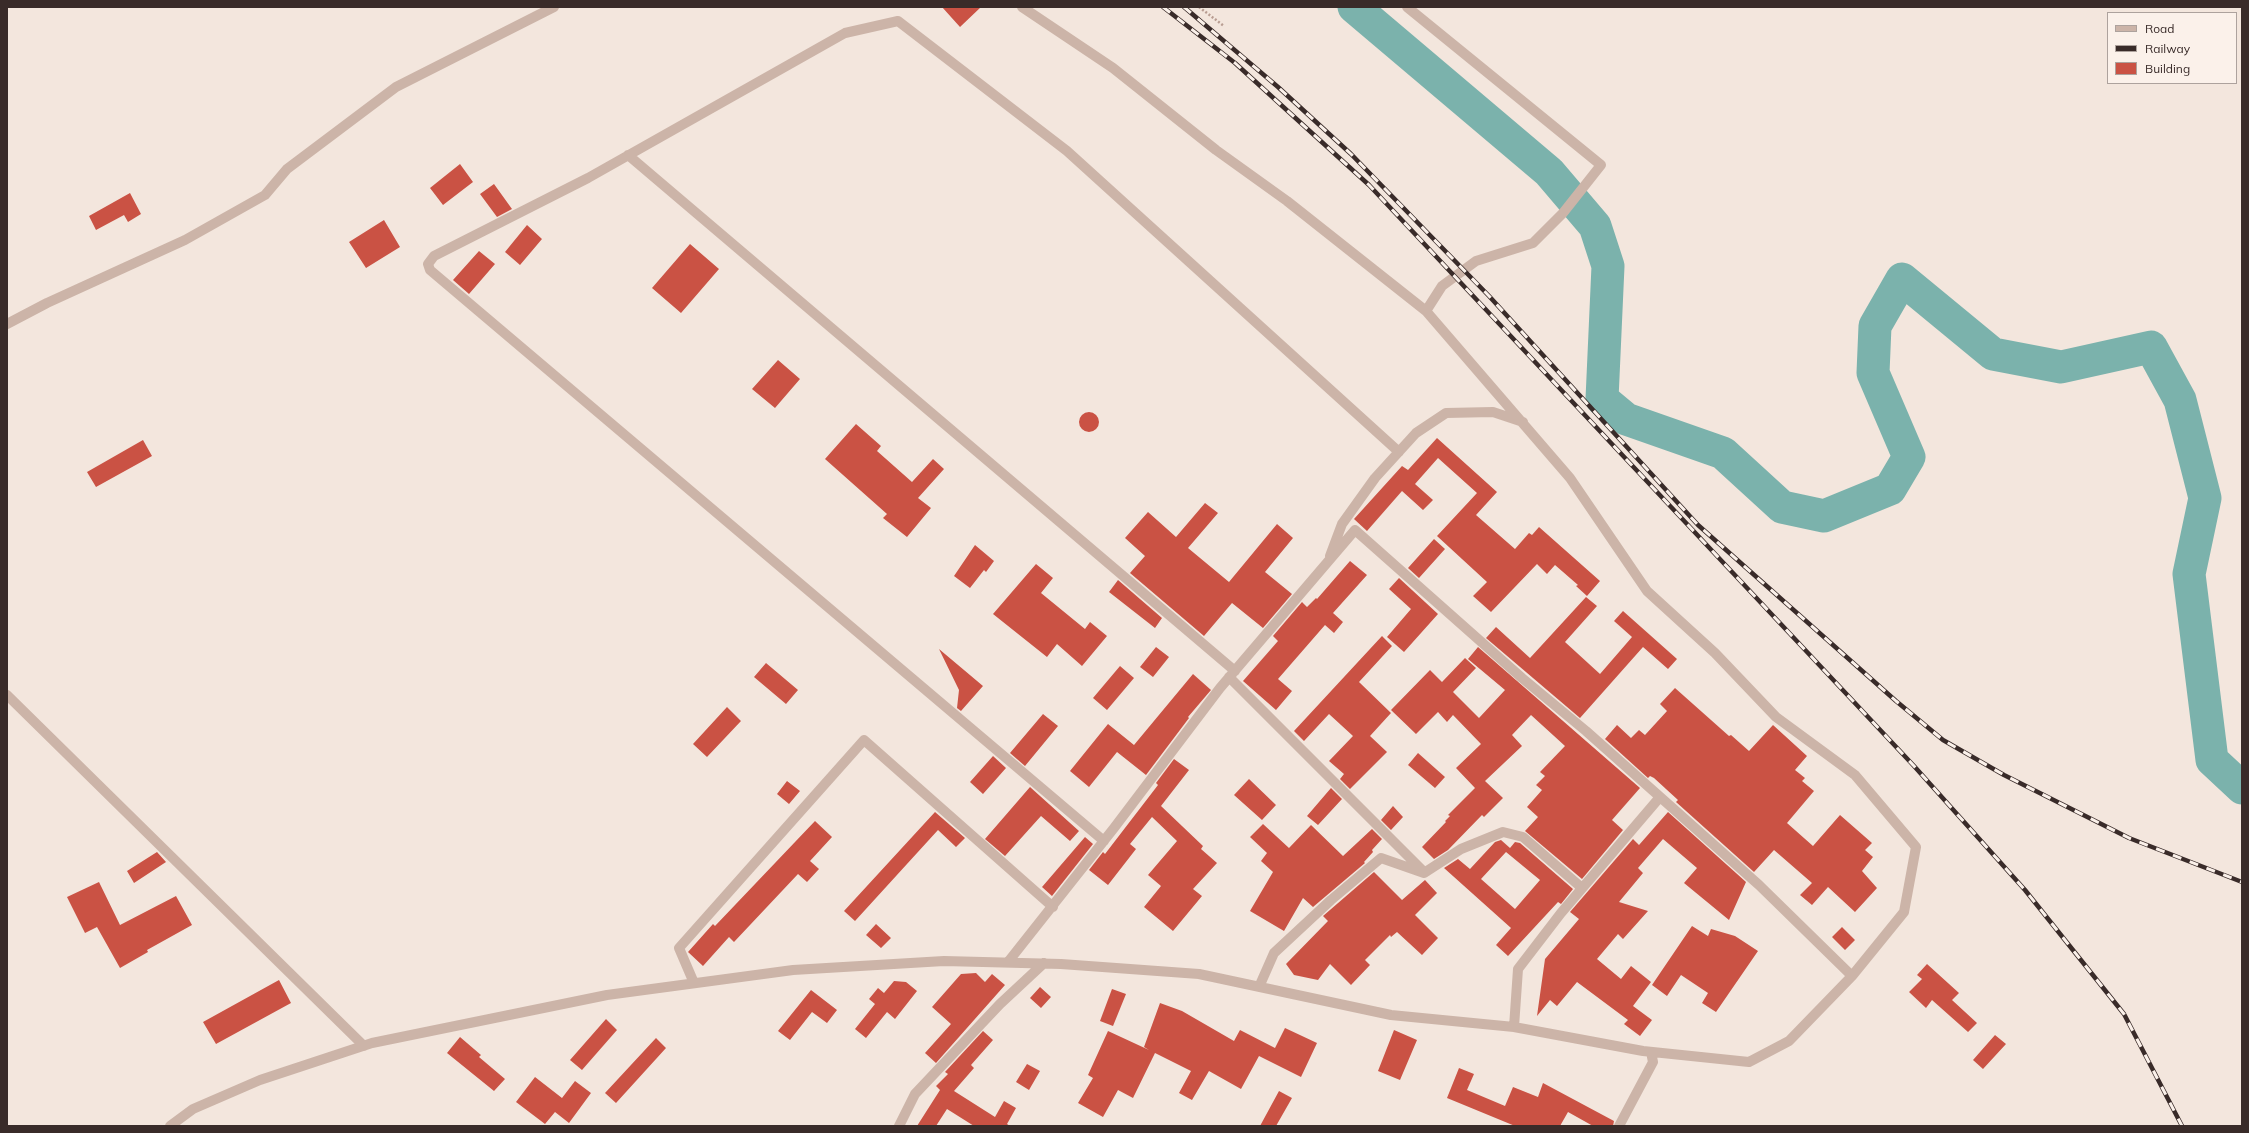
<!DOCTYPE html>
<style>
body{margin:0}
#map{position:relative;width:2249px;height:1133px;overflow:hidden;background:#f3e6dd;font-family:Mulish,sans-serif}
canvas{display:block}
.frame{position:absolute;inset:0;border:8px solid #392b29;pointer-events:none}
.legend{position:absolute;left:2107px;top:12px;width:130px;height:72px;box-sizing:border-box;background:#fbf1ea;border:1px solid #ada29d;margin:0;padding:5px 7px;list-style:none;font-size:12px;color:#392b29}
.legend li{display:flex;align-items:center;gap:8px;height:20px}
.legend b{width:20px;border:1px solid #ada29d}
</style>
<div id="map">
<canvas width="2249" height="1133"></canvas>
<div class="frame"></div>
<ul class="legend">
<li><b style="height:5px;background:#ccb4a8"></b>Road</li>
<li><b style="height:5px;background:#392b29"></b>Railway</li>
<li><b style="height:11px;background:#ca5244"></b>Building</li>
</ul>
</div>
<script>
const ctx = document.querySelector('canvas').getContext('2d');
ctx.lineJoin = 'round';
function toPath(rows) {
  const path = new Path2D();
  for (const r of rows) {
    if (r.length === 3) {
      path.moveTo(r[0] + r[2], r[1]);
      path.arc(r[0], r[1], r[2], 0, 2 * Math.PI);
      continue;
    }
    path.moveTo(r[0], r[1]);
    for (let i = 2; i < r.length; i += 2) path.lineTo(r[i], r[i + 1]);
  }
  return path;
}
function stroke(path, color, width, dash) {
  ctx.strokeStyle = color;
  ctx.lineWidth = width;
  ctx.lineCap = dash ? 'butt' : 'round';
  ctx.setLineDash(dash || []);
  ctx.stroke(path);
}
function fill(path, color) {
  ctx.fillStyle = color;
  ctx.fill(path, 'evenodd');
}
const river = toPath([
 [1354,7,1549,172,1595,226,1608,266,1602,399,1626,419,1723,453,1782,507,1824,516,1890,489,1909,457,1873,373,1875,326,1902,279,1993,354,2061,367,2151,347,2180,400,2205,498,2189,574,2212,760,2242,788]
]);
const building = toPath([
 [942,7,981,7,960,27],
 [460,164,473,182,443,205,430,188],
 [494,184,512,209,497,217,480,194],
 [130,193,141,214,128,222,124,215,96,230,89,216],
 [384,220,400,247,366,268,349,242],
 [527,225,542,239,520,265,505,252],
 [690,244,719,269,681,313,652,288],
 [479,251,495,264,469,294,453,280],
 [778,360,800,379,775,408,752,389],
 [1089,422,10],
 [856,424,881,446,877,451,912,482,933,459,944,469,918,498,931,508,907,537,883,518,887,514,825,459],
 [1437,438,1497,492,1476,515,1515,549,1529,533,1532,535,1539,527,1600,581,1587,596,1576,586,1578,585,1555,565,1547,574,1537,564,1491,612,1473,596,1487,582,1437,536,1477,493,1438,458,1415,484,1433,500,1423,510,1402,491,1367,531,1354,519,1402,466,1408,470],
 [143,440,152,456,96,487,87,472],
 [1205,503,1218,513,1188,548,1229,582,1277,524,1293,538,1265,572,1292,594,1263,628,1232,603,1204,636,1130,573,1145,556,1125,538,1148,512,1176,537],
 [1434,539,1445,549,1419,578,1408,568],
 [975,545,994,561,986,572,984,570,970,588,954,576],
 [1350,561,1367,575,1333,613,1343,622,1334,633,1325,625,1278,679,1292,691,1276,710,1243,681,1278,641,1273,636,1302,602,1307,607,1316,598,1317,599],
 [1036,564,1053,578,1041,593,1085,629,1090,622,1107,636,1082,666,1057,644,1047,657,993,614],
 [1399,578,1438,614,1404,652,1387,637,1411,609,1389,589],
 [1118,580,1162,618,1155,628,1109,592],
 [1586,597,1597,606,1565,642,1600,674,1632,637,1614,621,1623,611,1677,659,1668,669,1643,647,1580,718,1486,638,1496,627,1530,658],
 [1382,636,1392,646,1359,682,1391,713,1370,736,1387,752,1350,789,1340,779,1344,774,1329,761,1353,736,1329,714,1304,741,1294,731],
 [1156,647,1169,657,1153,677,1140,667],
 [1478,647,1640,788,1612,820,1623,830,1582,879,1525,831,1538,817,1527,807,1542,790,1536,785,1545,776,1540,772,1565,746,1531,715,1512,735,1522,746,1485,781,1503,798,1484,817,1482,815,1448,850,1434,859,1422,847,1446,822,1445,821,1450,816,1448,815,1475,788,1456,768,1481,744,1453,715,1447,722,1438,712,1416,734,1391,710,1430,670,1442,682,1465,658,1476,668,1453,692,1479,718,1505,690,1468,659],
 [939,649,983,686,961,711,957,708,959,690],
 [766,663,798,690,786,704,754,677],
 [1120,666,1134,678,1107,710,1093,698],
 [1193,674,1211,690,1188,717,1189,718,1146,775,1117,752,1089,787,1070,771,1108,724,1134,745],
 [1675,688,1729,736,1731,735,1749,751,1773,725,1807,756,1795,770,1805,778,1802,781,1814,791,1787,823,1813,846,1840,815,1872,843,1865,850,1873,857,1862,871,1877,888,1855,912,1828,887,1812,905,1800,895,1812,883,1774,850,1754,872,1676,802,1678,800,1654,778,1650,776,1648,778,1605,739,1617,725,1631,738,1639,730,1645,735,1667,711,1660,704],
 [727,707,741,721,707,757,693,744],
 [1043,714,1058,726,1025,766,1010,753],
 [1418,753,1445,777,1435,788,1408,765],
 [993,756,1006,768,983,794,970,782],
 [1174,759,1189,770,1161,806,1203,846,1201,849,1217,863,1193,889,1202,896,1173,931,1144,907,1161,886,1148,875,1177,841,1152,817,1130,844,1136,849,1108,885,1089,870,1103,852,1105,854,1158,785,1156,783],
 [1249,779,1276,805,1262,820,1234,795],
 [787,781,800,791,789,804,777,794],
 [1030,787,1079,831,1070,841,1041,816,1005,856,985,839],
 [1331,788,1342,799,1318,825,1307,816],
 [1393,806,1403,817,1391,830,1381,820],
 [935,812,965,838,956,847,938,830,855,921,844,911],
 [1668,812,1746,882,1729,920,1684,883,1697,868,1663,839,1638,868,1643,873,1619,902,1648,911,1623,939,1618,934,1597,959,1621,979,1631,966,1651,982,1633,1006,1652,1020,1640,1036,1624,1024,1628,1020,1577,982,1557,1006,1550,1000,1537,1016,1545,959,1579,919,1570,912,1633,839,1639,845],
 [815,821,832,837,810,861,819,869,807,882,798,874,734,942,729,937,703,966,688,952,713,924,715,926],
 [1263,824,1289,848,1311,825,1343,856,1372,829,1382,839,1372,850,1373,852,1364,862,1365,863,1313,907,1303,898,1284,931,1250,911,1273,872,1261,861,1267,853,1250,837],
 [1085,837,1093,844,1052,896,1042,887],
 [1501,840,1510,848,1515,842,1520,843,1573,889,1561,904,1558,902,1508,956,1496,945,1511,928,1444,868,1458,859,1470,869,1495,842],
 [1506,852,1540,880,1515,909,1481,879],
 [157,852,166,862,134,883,127,871],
 [1374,872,1402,900,1425,880,1437,893,1415,915,1438,938,1422,955,1397,932,1391,937,1390,935,1365,960,1370,965,1351,985,1330,964,1318,980,1294,975,1286,964,1328,921,1323,916],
 [99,882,120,925,176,896,192,925,147,950,148,952,120,968,97,927,85,933,67,897],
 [876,924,891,938,881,948,866,935],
 [1692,926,1708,936,1711,929,1735,936,1758,951,1716,1012,1702,1003,1708,993,1681,975,1667,996,1652,985],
 [1842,927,1855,940,1845,950,1832,937],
 [1927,964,1959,993,1952,1000,1977,1023,1968,1032,1932,1000,1926,1008,1909,992,1922,979,1917,975],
 [976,973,985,982,992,974,1005,985,936,1063,925,1053,951,1024,932,1007,961,974],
 [279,980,291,1003,216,1044,203,1022],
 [894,981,906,982,917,991,895,1019,887,1012,866,1038,855,1029,875,1004,869,999,878,988,884,993],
 [1040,987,1051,997,1041,1008,1030,998],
 [1112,989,1126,994,1113,1026,1100,1021],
 [811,990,837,1010,827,1023,812,1012,790,1040,778,1031],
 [1160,1003,1182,1011,1234,1041,1240,1030,1275,1048,1285,1028,1317,1043,1301,1077,1259,1056,1241,1089,1209,1071,1192,1100,1179,1093,1191,1071,1155,1053,1133,1098,1118,1090,1103,1117,1078,1103,1093,1078,1088,1075,1108,1031,1149,1050,1144,1047],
 [606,1019,617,1030,582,1070,570,1060],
 [1394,1030,1417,1040,1400,1080,1378,1071],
 [983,1031,993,1040,971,1065,974,1068,954,1091,995,1117,1004,1101,1016,1108,1007,1124,1010,1126,974,1126,947,1109,936,1126,917,1126,940,1090,936,1086,948,1074,945,1072],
 [1995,1035,2006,1044,1983,1069,1973,1060],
 [460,1037,481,1055,479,1057,505,1079,494,1091,447,1053],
 [656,1038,666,1048,616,1103,605,1093],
 [1027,1064,1040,1071,1029,1090,1016,1082],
 [1459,1068,1474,1074,1467,1090,1505,1106,1513,1087,1538,1097,1543,1083,1614,1121,1613,1126,1593,1126,1568,1112,1560,1126,1515,1126,1447,1098],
 [535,1077,562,1098,575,1081,591,1093,569,1123,555,1112,545,1124,516,1102],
 [1279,1091,1292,1098,1276,1126,1260,1126]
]);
const path = toPath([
 [1199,7,1224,26]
]);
const minor = toPath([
 [1407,7,1601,165,1563,213,1533,243,1476,261,1442,286,1426,311],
 [628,155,1235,671],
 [7,324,47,303,185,240,265,195,287,169,396,87,554,7],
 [1330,556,1342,524,1375,478,1416,433,1446,413,1493,412,1523,422],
 [1229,677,1423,871],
 [7,695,364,1046],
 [1104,841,430,270,428,264,434,256,588,178,845,33,898,21,1067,151,1399,452],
 [1008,962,1114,828,1220,688,1355,530,1522,678,1586,731,1759,885,1852,976],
 [694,983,679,948,864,740,1053,907],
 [1259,987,1274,953,1331,900,1381,858,1424,873,1461,849,1503,832,1523,837,1582,888],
 [1514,1027,1518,969,1561,913,1660,797],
 [170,1126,193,1109,260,1080,372,1043,607,995,793,970,944,961,1061,964,1199,974,1391,1015,1514,1027,1643,1051,1749,1062,1789,1041,1852,976,1904,912,1916,847,1855,775,1776,717,1715,653,1647,591,1570,478,1426,311,1287,201,1216,150,1113,68,1022,7],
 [899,1126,915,1094,1000,1004,1044,963],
 [1619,1126,1653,1062,1651,1052]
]);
const rail = toPath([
 [1163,7,1235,63,1369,185,1914,766,2025,890,2124,1014,2182,1126],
 [1184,7,1278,87,1351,154,1489,296,1698,525,1896,701,1943,740,2004,775,2129,838,2242,882]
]);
stroke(river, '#7bb2ac', 33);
fill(building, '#ca5244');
stroke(path, '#b89d92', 2.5, [2, 2]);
stroke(minor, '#ccb4a8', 10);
stroke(rail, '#392b29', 4.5);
stroke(rail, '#fbf1ea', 3, [9]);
</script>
